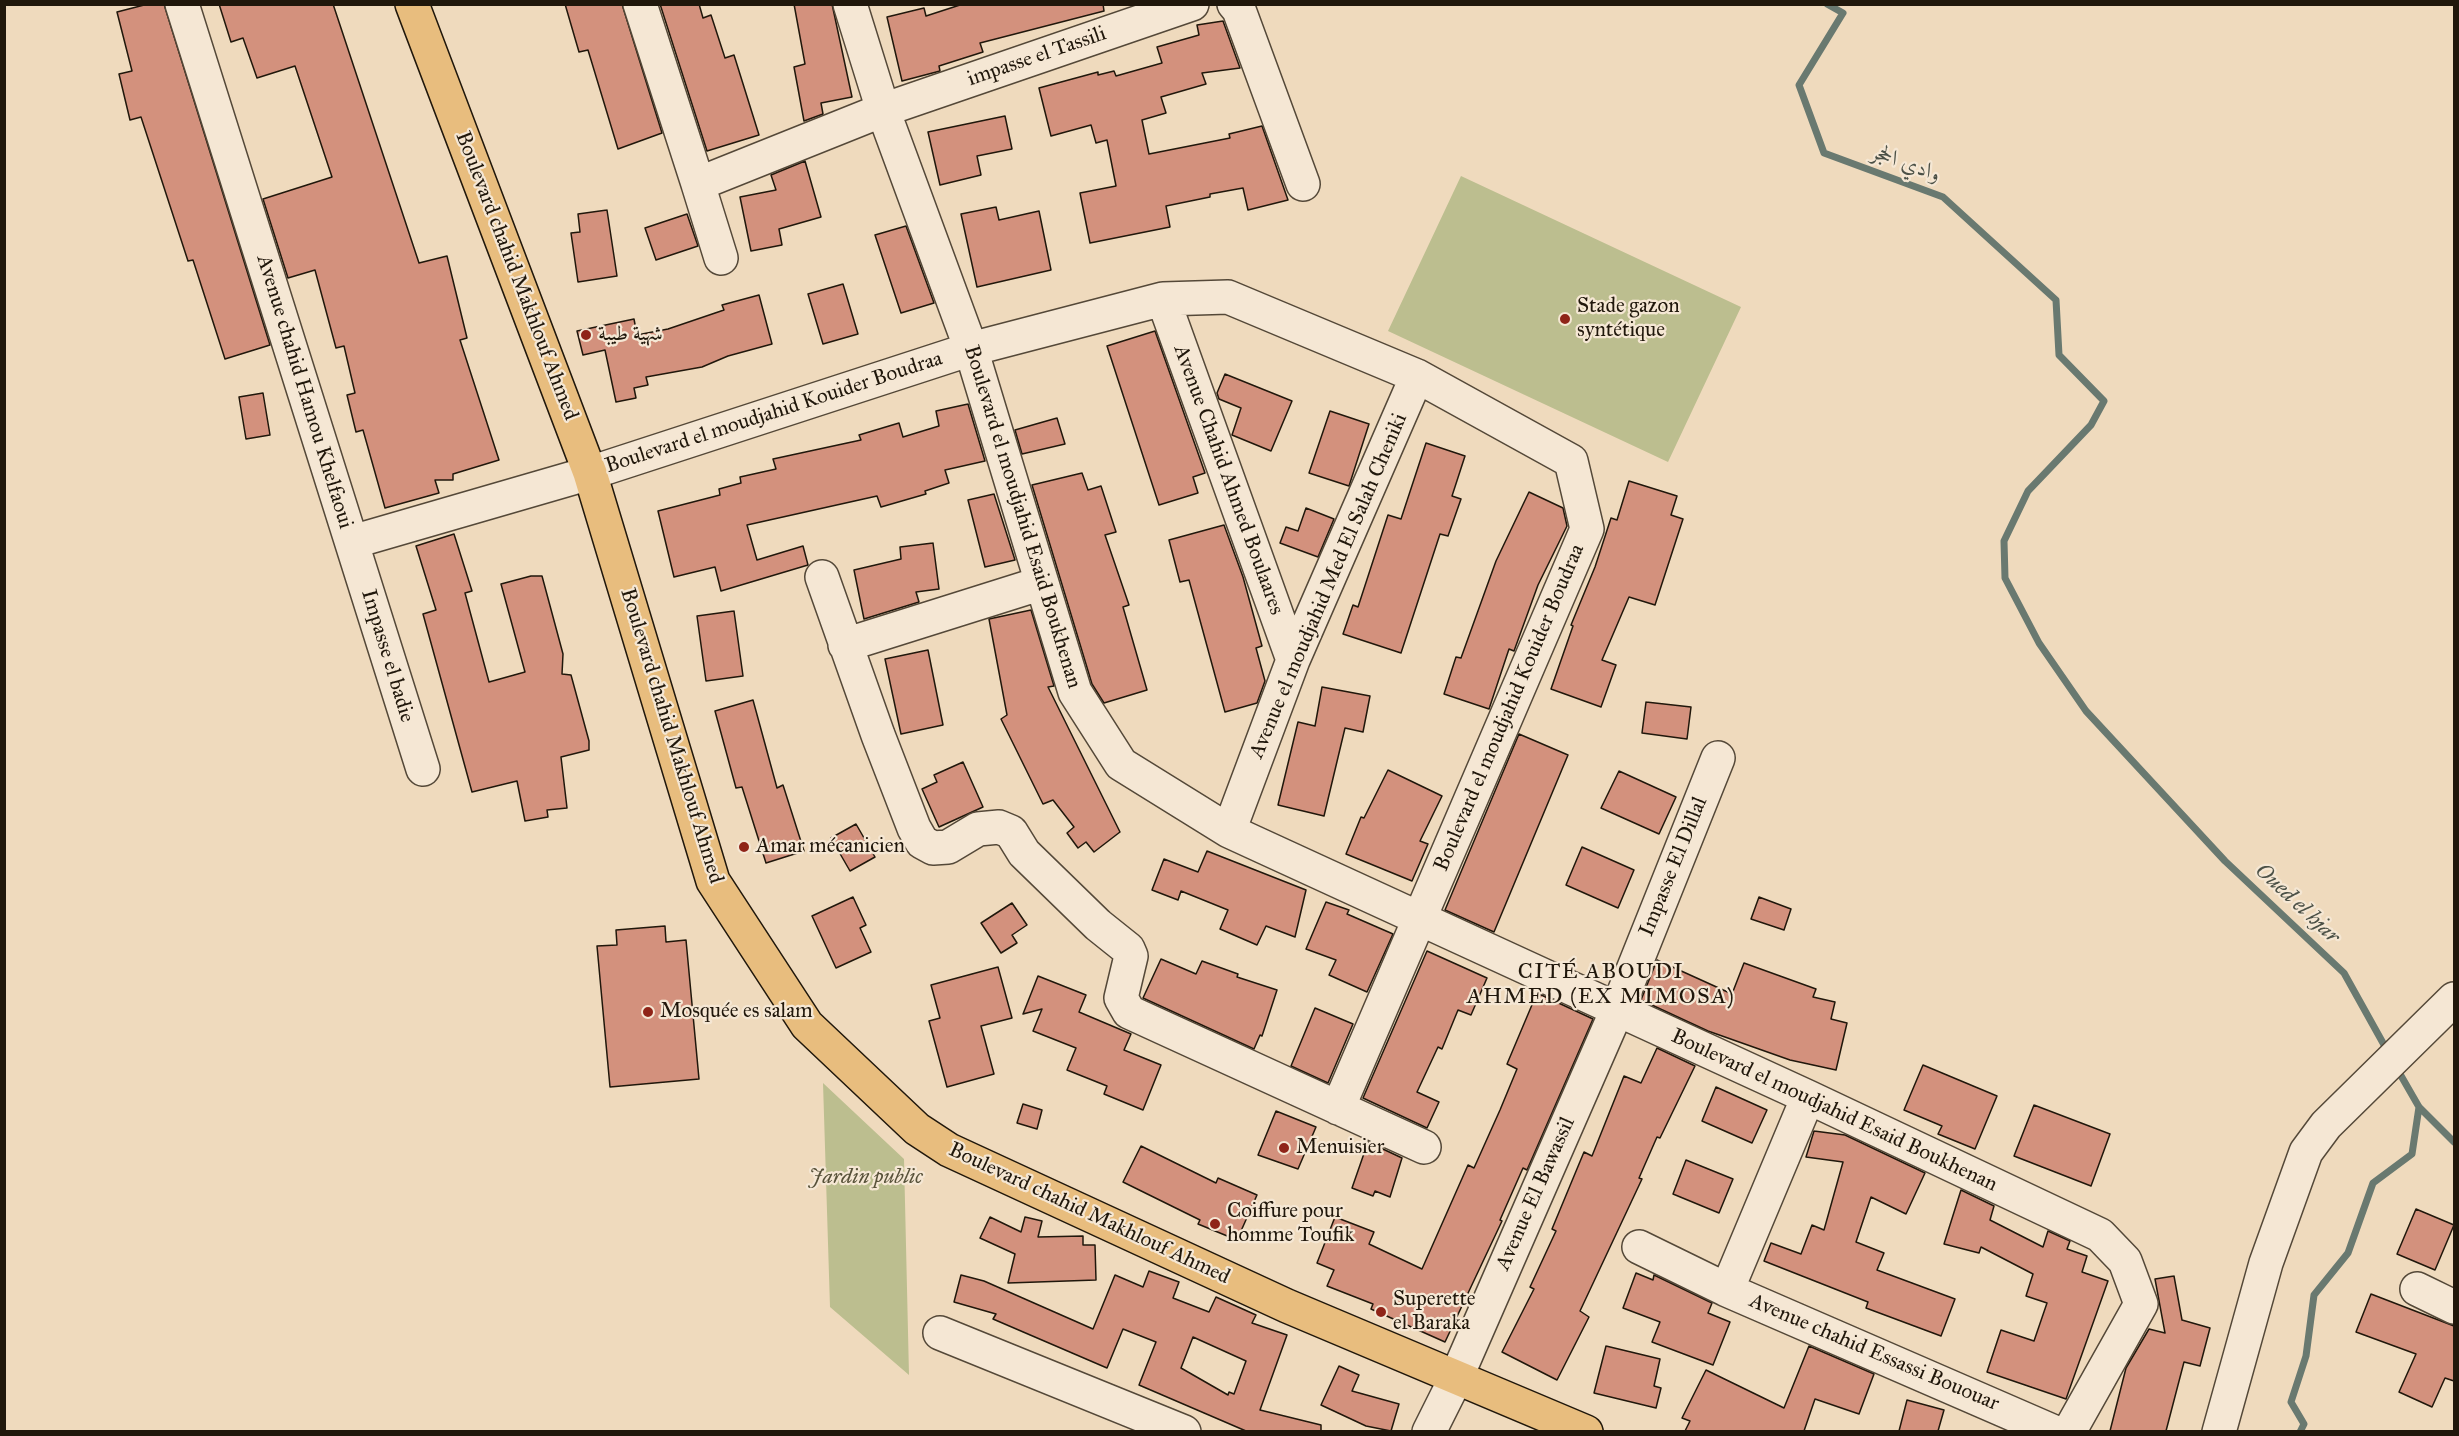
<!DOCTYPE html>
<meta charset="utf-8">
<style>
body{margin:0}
#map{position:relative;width:2459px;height:1436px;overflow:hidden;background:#efdabd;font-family:"IM FELL Great Primer",serif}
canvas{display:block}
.frame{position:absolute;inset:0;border:6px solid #20170b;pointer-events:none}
</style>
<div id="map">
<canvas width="2459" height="1436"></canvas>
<div class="frame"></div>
</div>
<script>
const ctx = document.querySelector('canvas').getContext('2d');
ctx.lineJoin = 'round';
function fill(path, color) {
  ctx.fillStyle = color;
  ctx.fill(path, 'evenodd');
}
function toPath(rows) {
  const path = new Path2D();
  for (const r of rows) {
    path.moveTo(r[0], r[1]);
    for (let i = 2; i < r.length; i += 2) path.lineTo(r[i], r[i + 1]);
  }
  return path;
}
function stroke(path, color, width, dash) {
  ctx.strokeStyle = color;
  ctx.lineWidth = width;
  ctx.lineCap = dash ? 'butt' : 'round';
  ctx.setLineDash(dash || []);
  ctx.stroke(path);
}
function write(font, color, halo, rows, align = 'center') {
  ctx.font = font + ' "IM FELL Great Primer",Amiri,serif';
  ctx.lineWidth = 4.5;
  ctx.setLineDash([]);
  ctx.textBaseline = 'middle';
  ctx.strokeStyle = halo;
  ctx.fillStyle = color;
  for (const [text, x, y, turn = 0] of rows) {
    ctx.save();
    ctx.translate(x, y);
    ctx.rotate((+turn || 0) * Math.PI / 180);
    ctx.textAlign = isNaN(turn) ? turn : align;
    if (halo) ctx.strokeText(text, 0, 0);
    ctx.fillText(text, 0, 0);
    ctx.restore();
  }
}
const green = toPath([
 [1461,176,1741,307,1668,462,1388,331],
 [823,1083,904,1159,909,1375,830,1307]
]);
const stream = toPath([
 [1827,4,1843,13,1799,85,1824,153,1943,197,2056,300,2059,355,2104,401,2091,425,2028,491,2004,541,2005,578,2039,643,2086,711,2225,861,2344,973,2388,1052],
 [2396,1067,2419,1107,2454,1142],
 [2300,1432,2304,1424,2291,1402,2306,1356,2314,1295,2348,1253,2373,1183,2412,1154,2419,1107]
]);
const building = toPath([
 [148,4,164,4,270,345,225,359,193,260,188,261,141,117,130,120,119,74,132,71,117,12,148,4],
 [219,4,333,4,419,263,447,256,467,338,460,340,499,460,453,474,453,480,435,480,439,493,385,508,363,430,356,432,347,395,355,393,344,346,336,348,315,270,288,278,263,199,332,177,295,66,257,78,243,38,231,42,219,4],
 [565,4,622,4,662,133,618,149,588,50,579,52,565,4],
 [660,4,699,4,703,18,711,15,725,58,734,55,759,135,707,151,660,4],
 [794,4,832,4,852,97,821,103,823,114,804,121,794,67,805,64,794,4],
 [963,4,1103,4,1104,11,980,43,983,52,939,66,940,71,902,81,887,17,924,8,926,16,963,4],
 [1223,21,1240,68,1202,73,1206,84,1161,97,1166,113,1142,120,1149,154,1230,138,1229,134,1262,126,1288,200,1248,210,1243,188,1210,194,1210,197,1166,206,1170,227,1090,243,1080,193,1116,186,1107,140,1096,143,1091,125,1051,136,1039,88,1098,72,1098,75,1114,71,1116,76,1162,63,1157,47,1199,35,1197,25,1223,21],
 [1005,116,1012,149,977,156,981,175,940,185,928,132,1005,116],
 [805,161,821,217,779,229,782,245,751,251,740,197,776,190,771,175,805,161],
 [996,207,999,220,1039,211,1051,270,977,287,961,214,996,207],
 [607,210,617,276,578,282,571,233,580,232,578,214,607,210],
 [687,214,698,246,656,260,645,228,687,214],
 [906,226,934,303,901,313,875,235,906,226],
 [843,284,858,334,823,344,808,294,843,284],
 [759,295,772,344,728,356,702,367,646,377,648,385,634,388,636,398,616,402,605,350,583,355,577,331,634,319,637,335,668,329,724,310,722,305,759,295],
 [1155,331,1205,473,1193,477,1198,493,1159,505,1107,346,1155,331],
 [1225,374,1292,401,1271,451,1232,435,1241,408,1219,399,1217,393,1225,374],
 [263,393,270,435,246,439,239,397,263,393],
 [968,404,985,461,945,470,949,483,925,491,926,494,881,507,877,496,747,525,757,560,803,546,808,565,721,591,715,567,674,577,658,511,720,495,719,489,741,483,740,477,776,469,773,459,861,440,859,435,899,423,903,437,939,426,936,411,968,404],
 [1330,411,1369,424,1349,486,1309,473,1330,411],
 [1057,418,1065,444,1022,454,1015,430,1057,418],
 [1426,443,1465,456,1452,496,1461,499,1448,536,1440,534,1401,653,1343,634,1353,605,1358,607,1388,515,1401,519,1426,443],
 [1082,473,1088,490,1101,486,1116,532,1105,535,1129,605,1123,607,1147,690,1104,703,1092,684,1032,485,1082,473],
 [1629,481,1677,496,1671,515,1683,519,1655,605,1629,597,1602,660,1616,665,1601,707,1551,689,1573,626,1571,625,1595,567,1611,518,1617,520,1629,481],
 [1529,492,1563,508,1567,526,1538,585,1514,651,1509,649,1489,709,1444,694,1456,657,1461,658,1496,561,1529,492],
 [994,494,1015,560,985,567,968,500,994,494],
 [1306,508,1334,519,1318,557,1280,543,1286,527,1298,531,1306,508],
 [1224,525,1243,577,1262,646,1256,648,1265,681,1257,703,1225,712,1189,580,1180,582,1169,540,1224,525],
 [454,534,472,591,465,593,489,682,525,672,501,584,531,576,542,576,563,654,562,674,571,675,589,741,589,750,561,757,567,808,547,810,548,817,525,821,517,781,472,792,423,614,436,610,416,546,454,534],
 [933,543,939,589,916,592,919,602,864,619,854,570,901,559,900,547,933,543],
 [1031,610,1054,686,1048,687,1120,832,1094,852,1086,842,1078,848,1067,833,1074,827,1053,800,1043,804,1001,719,1007,715,989,619,1031,610],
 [734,611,743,676,706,681,697,616,734,611],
 [928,650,943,725,901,734,885,659,928,650],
 [1322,687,1370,696,1363,732,1345,728,1324,816,1278,805,1298,722,1315,726,1322,687],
 [753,700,777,788,783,785,804,851,766,863,742,787,736,788,715,711,753,700],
 [1646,702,1691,707,1687,739,1642,733,1646,702],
 [1519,734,1568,755,1494,932,1445,910,1519,734],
 [963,762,983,807,939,827,922,789,937,782,934,775,963,762],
 [1388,770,1442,796,1420,841,1428,844,1412,881,1346,854,1361,817,1364,818,1388,770],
 [1619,771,1676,797,1659,834,1601,808,1619,771],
 [856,824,875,857,850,871,831,838,856,824],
 [1582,847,1634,870,1618,908,1566,885,1582,847],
 [1207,851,1306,890,1295,937,1266,926,1257,945,1220,929,1228,910,1181,891,1178,900,1152,890,1164,859,1198,872,1207,851],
 [853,897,866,925,860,928,871,952,836,968,812,916,853,897],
 [1759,897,1791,909,1784,930,1751,919,1759,897],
 [1326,902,1349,910,1347,914,1393,934,1367,992,1329,975,1336,960,1306,949,1326,902],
 [1012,903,1027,925,1012,935,1017,943,1001,953,981,923,1012,903],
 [665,926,666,942,686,940,699,1079,610,1087,597,946,617,945,616,930,665,926],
 [1427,951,1487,978,1471,1015,1458,1010,1442,1049,1438,1047,1417,1092,1439,1102,1427,1128,1363,1098,1427,951],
 [1161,959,1196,974,1202,961,1238,974,1237,977,1277,990,1262,1036,1260,1035,1254,1049,1143,998,1161,959],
 [1657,960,1732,994,1744,963,1816,989,1813,997,1835,1002,1831,1019,1847,1023,1836,1070,1790,1060,1708,1031,1641,1000,1657,960],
 [998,967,1012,1018,981,1026,994,1074,947,1087,929,1021,940,1018,931,985,998,967],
 [1038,976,1086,995,1079,1012,1131,1034,1124,1050,1161,1065,1143,1110,1104,1094,1107,1086,1067,1070,1076,1048,1033,1031,1042,1009,1023,1014,1038,976],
 [1537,993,1593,1019,1527,1170,1523,1168,1500,1220,1502,1221,1445,1342,1371,1309,1373,1304,1327,1286,1334,1270,1317,1263,1335,1217,1374,1232,1369,1244,1422,1269,1468,1165,1474,1168,1500,1110,1517,1069,1507,1064,1537,993],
 [1315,1008,1353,1024,1328,1083,1291,1066,1315,1008],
 [1657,1048,1695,1066,1660,1138,1657,1137,1639,1178,1642,1179,1580,1311,1589,1317,1557,1380,1502,1352,1534,1289,1530,1287,1556,1231,1552,1229,1584,1152,1592,1156,1624,1076,1641,1083,1657,1048],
 [1923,1065,1997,1096,1975,1149,1938,1134,1942,1126,1904,1110,1923,1065],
 [1716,1087,1767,1110,1752,1143,1702,1121,1716,1087],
 [1023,1104,1042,1110,1037,1129,1017,1123,1023,1104],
 [2034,1105,2110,1134,2091,1186,2014,1156,2034,1105],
 [1276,1111,1316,1127,1298,1169,1258,1155,1276,1111],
 [1814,1131,1845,1135,1925,1173,1906,1214,1871,1197,1856,1242,1884,1253,1877,1270,1955,1299,1941,1336,1866,1308,1868,1302,1764,1261,1771,1243,1801,1254,1812,1225,1824,1230,1843,1162,1806,1157,1814,1131],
 [1368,1142,1402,1158,1390,1197,1375,1191,1373,1196,1352,1188,1368,1142],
 [1141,1146,1216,1183,1218,1178,1257,1195,1237,1240,1198,1224,1200,1220,1123,1182,1141,1146],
 [1686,1160,1733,1179,1719,1213,1673,1194,1686,1160],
 [1961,1190,1994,1206,1990,1220,2043,1247,2048,1231,2070,1241,2067,1249,2087,1256,2082,1272,2108,1281,2066,1399,1987,1372,2001,1330,2034,1341,2047,1303,2026,1296,2033,1274,1981,1247,1979,1253,1944,1244,1961,1190],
 [2416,1209,2454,1225,2435,1270,2397,1254,2416,1209],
 [990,1217,1021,1232,1025,1217,1042,1221,1038,1237,1083,1236,1083,1245,1095,1245,1096,1280,1008,1283,1015,1254,980,1238,990,1217],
 [1149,1271,1179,1282,1173,1298,1209,1312,1216,1297,1256,1315,1252,1323,1287,1335,1260,1410,1321,1425,1321,1431,1246,1431,1139,1385,1156,1342,1123,1329,1107,1368,993,1319,996,1314,954,1302,961,1275,984,1281,1093,1329,1115,1275,1143,1287,1149,1271],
 [1193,1337,1246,1361,1234,1394,1229,1392,1228,1395,1181,1368,1193,1337],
 [1636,1273,1653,1280,1654,1275,1712,1303,1708,1313,1730,1322,1713,1365,1652,1342,1660,1322,1623,1308,1636,1273],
 [2174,1276,2182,1320,2210,1328,2200,1366,2184,1362,2166,1431,2110,1431,2126,1368,2149,1329,2165,1333,2155,1279,2174,1276],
 [2371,1294,2454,1326,2454,1381,2445,1378,2432,1407,2399,1392,2416,1354,2356,1332,2371,1294],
 [1606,1346,1660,1359,1654,1386,1661,1388,1656,1408,1594,1393,1606,1346],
 [1809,1346,1874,1374,1859,1414,1815,1399,1804,1431,1685,1431,1690,1421,1682,1418,1706,1370,1784,1408,1809,1346],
 [1339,1366,1359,1375,1352,1391,1399,1404,1391,1431,1366,1426,1321,1405,1339,1366],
 [1907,1400,1944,1410,1938,1431,1899,1431,1907,1400]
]);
const minor = toPath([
 [182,4,423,769],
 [640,4,698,184,883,110,1192,4],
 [850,4,883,110,971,349,1075,692,1121,764,1229,831,1808,1097,2100,1235,2125,1261,2141,1304,2069,1432],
 [1234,4,1239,10,1303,184],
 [698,184,721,258],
 [1163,299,1293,660],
 [352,542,590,473,971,349,1163,299,1228,297,1417,376,1571,461,1587,529,1338,1108],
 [822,577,878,735,914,828,922,842,933,848,948,847,978,829,999,827,1011,832,1024,853,1098,925,1128,949,1131,956,1121,998,1129,1012,1424,1147],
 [845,645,1042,583],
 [1229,831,1293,660,1417,376],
 [1808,1097,1727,1290,2054,1432],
 [1639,1247,1727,1290],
 [2417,1289,2454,1307],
 [940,1333,1184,1432],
 [1429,1432,1456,1378,1617,1010,1718,758],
 [2219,1432,2266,1263,2306,1152,2326,1125,2454,999]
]);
const major = toPath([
 [412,4,590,473,713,881,807,1025,917,1129,949,1150,1287,1306,1586,1432]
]);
const markers = [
 [1565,319,6,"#8f2418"],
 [586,335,6,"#8f2418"],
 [744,847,6,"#8f2418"],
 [648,1012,6,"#8f2418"],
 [1284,1148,6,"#8f2418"],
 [1215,1224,6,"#8f2418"],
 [1381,1312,6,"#8f2418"]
];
const streetNames = [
 ["impasse el Tassili",1037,57,-19],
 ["Boulevard chahid Makhlouf Ahmed",516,276,69],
 ["Avenue chahid Hamou Khelfaoui",304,392,73],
 ["Boulevard el moudjahid Kouider Boudraa",774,413,-18],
 ["Avenue Chahid Ahmed Boulaares",1228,480,70],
 ["Boulevard el moudjahid Esaid Boukhenan",1022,517,73],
 ["Avenue el moudjahid Med El Salah Cheniki",1329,586,-67],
 ["Impasse el badie",387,656,73],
 ["Boulevard el moudjahid Kouider Boudraa",1510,708,-67],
 ["Boulevard chahid Makhlouf Ahmed",671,736,73],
 ["Impasse El Dillal",1674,867,-68],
 ["Boulevard el moudjahid Esaid Boukhenan",1834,1111,25],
 ["Avenue El Bawassil",1536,1194,-66],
 ["Boulevard chahid Makhlouf Ahmed",1089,1214,25],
 ["Avenue chahid Essassi Bououar",1874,1353,23]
];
const poiNames = [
 ["Stade gazon",1577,307],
 ["syntétique",1577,331],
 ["شهية طيبة",598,335],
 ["Amar mécanicien",756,847],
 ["Mosquée es salam",660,1012],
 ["Menuisier",1296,1148],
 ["Coiffure pour",1227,1212],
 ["homme Toufik",1227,1236],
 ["Superette",1393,1300],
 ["el Baraka",1393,1324]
];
const parkNames = [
 ["Jardin public",866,1178]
];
const waterNames = [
 ["وادي الحجر",1906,164,20],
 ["Oued el hjar",2297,904,43]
];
const neighbourhoodNames = [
 ["CITÉ ABOUDI",1601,973],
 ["AHMED (EX MIMOSA)",1601,998]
];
fill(green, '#bcbe8f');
stroke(stream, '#697970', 7);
fill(building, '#d3917d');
stroke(building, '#20170b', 1.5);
stroke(minor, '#544838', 36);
stroke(major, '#20170b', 36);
stroke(minor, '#f5e7d4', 33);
stroke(major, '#e8bd7e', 33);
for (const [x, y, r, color] of markers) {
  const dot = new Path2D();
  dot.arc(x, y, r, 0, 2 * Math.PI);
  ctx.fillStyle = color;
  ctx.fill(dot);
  stroke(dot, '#f5e7d4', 2);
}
write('21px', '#20170b', '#f5e7d4', streetNames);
write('21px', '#20170b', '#f5e7d4', poiNames, 'left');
write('italic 21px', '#575139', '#f5e7d4', parkNames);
write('italic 22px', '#4b5046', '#f5e7d4', waterNames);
ctx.letterSpacing = '1.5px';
write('22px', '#20170b', '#f5e7d4', neighbourhoodNames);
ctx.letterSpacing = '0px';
</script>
